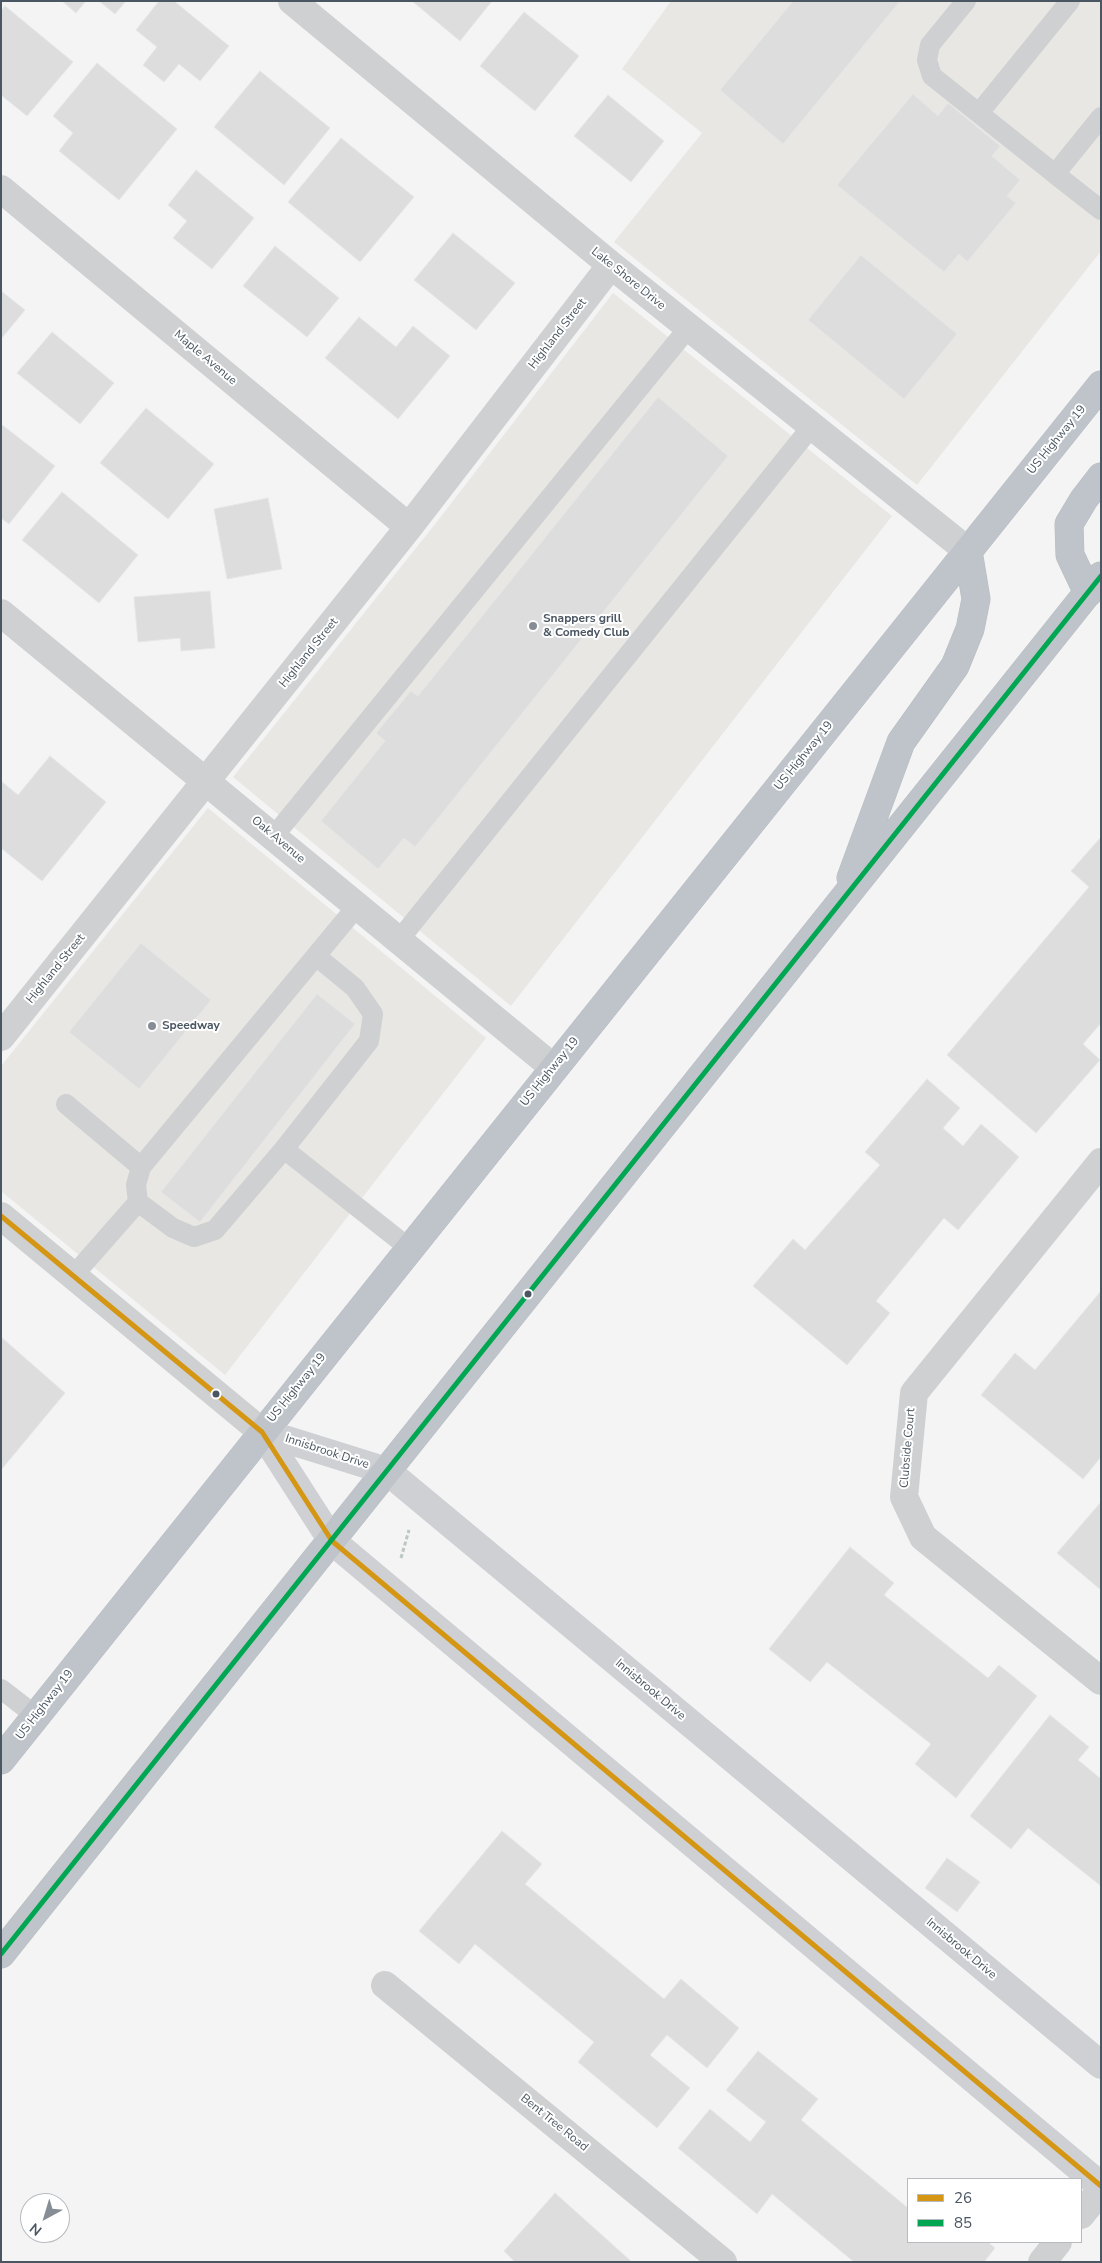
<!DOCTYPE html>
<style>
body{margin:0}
#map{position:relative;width:1102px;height:2263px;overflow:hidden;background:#f4f4f4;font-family:"Nunito Sans",sans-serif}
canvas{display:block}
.frame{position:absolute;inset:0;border:2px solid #4a5661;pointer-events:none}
.legend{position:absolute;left:907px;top:2178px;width:175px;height:65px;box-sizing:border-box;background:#fff;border:1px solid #b7bbc0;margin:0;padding:6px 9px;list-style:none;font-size:15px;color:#4a5661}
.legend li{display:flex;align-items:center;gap:10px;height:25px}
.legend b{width:25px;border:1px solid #b7bbc0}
.north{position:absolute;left:20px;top:2193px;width:50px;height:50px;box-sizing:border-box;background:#fff;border:1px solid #b7bbc0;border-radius:50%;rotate:219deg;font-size:14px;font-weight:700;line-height:20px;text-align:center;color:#4a5661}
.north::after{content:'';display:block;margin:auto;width:18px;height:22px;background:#868d94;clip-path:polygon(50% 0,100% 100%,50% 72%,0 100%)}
</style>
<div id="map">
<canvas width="1102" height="2263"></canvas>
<div class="frame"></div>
<ul class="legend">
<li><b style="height:6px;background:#d49613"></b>26</li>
<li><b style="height:6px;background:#00a651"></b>85</li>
</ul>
<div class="north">N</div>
</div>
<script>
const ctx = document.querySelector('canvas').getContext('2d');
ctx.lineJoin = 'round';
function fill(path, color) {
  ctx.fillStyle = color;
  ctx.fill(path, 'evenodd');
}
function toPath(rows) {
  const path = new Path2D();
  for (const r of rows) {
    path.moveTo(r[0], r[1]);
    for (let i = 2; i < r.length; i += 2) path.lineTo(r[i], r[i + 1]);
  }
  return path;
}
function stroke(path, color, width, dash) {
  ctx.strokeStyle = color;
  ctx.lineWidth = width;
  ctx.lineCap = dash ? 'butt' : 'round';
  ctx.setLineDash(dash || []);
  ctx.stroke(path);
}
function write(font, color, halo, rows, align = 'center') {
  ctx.font = font + ' "Nunito Sans",sans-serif';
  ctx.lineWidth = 4;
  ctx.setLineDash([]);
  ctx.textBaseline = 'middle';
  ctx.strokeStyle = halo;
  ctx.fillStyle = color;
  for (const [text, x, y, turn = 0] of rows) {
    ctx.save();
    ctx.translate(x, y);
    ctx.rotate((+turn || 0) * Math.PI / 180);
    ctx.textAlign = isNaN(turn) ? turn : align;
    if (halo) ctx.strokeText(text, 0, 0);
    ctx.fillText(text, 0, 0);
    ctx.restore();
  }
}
const commercial = toPath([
 [671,1,1101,1,1101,251,917,485,614,242,702,133,622,69],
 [613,293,892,516,511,1006,233,777,436,523],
 [208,808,486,1038,225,1375,1,1191,1,1066]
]);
const building = toPath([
 [62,1,86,1,76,13,62,1],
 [99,1,126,1,115,14,99,1],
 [159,1,174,1,229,46,200,81,179,64,164,82,143,65,157,47,136,30,159,1],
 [412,1,492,1,460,41,412,1],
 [793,1,900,1,783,144,720,90,793,1],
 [5,6,73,62,27,116,1,95,1,11,5,6],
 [524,12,579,56,535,111,480,66,524,12],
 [97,63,177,129,119,200,59,151,73,133,53,116,97,63],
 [260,71,330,128,284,185,214,127,260,71],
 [913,94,938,116,948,103,1000,146,992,156,1020,180,1007,196,1016,203,967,262,959,254,944,272,837,185,913,94],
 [608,95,664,141,631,182,574,136,608,95],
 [341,138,414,197,360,262,288,202,341,138],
 [196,170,254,218,212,269,173,238,187,221,168,205,196,170],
 [453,233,515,283,476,330,414,280,453,233],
 [275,246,339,298,307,337,243,286,275,246],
 [861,255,957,334,904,399,808,320,861,255],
 [1,291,25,310,1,339,1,291],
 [359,317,396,347,413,326,450,356,398,419,325,358,359,317],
 [52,332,114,383,80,424,17,373,52,332],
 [658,397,728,456,415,847,404,838,378,869,321,821,385,741,376,733,411,691,418,696,658,397],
 [146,408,214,464,168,519,100,463,146,408],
 [1,424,55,466,9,524,1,518,1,424],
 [62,492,138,555,99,603,22,540,62,492],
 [268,498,282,569,227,579,214,509,268,498],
 [210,591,215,648,181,651,180,638,138,642,134,597,210,591],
 [50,756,106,802,42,881,1,848,1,781,18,795,50,756],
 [1101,837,1101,1023,1083,1044,1100,1060,1036,1133,947,1055,1089,887,1071,871,1101,837],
 [141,943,211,1000,139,1089,69,1032,141,943],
 [317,994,355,1024,200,1222,161,1192,317,994],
 [927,1079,960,1108,943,1128,963,1146,981,1124,1019,1157,958,1230,944,1218,876,1301,890,1313,847,1365,753,1286,793,1239,805,1250,880,1165,865,1152,927,1079],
 [1101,1291,1101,1457,1083,1479,981,1395,1015,1353,1035,1370,1101,1291],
 [1,1337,65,1393,1,1470,1,1337],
 [1101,1502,1101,1590,1057,1553,1101,1502],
 [850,1547,894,1583,884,1595,988,1678,999,1665,1037,1696,956,1798,915,1764,931,1744,827,1662,810,1682,769,1649,850,1547],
 [1050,1715,1089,1747,1078,1760,1101,1779,1101,1886,1028,1828,1011,1849,970,1816,1050,1715],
 [502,1831,542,1864,525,1884,664,1999,681,1979,739,2028,707,2068,667,2035,650,2055,690,2088,657,2128,578,2062,594,2042,475,1944,459,1964,419,1931,502,1831],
 [947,1858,980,1882,957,1912,925,1888,947,1858],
 [758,2051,818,2099,801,2120,908,2208,908,2242,988,2242,995,2248,984,2262,854,2262,772,2194,757,2214,678,2148,710,2109,750,2142,766,2122,726,2090,758,2051],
 [555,2193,632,2262,515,2262,504,2251,555,2193]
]);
const path = toPath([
 [401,1558,409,1530]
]);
const lane = toPath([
 [966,1,930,45,927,60,932,76,1055,174],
 [979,113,1070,1],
 [1101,117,1055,174,1101,210],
 [274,836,689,327],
 [358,905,141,1167,136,1185,138,1202,173,1228,194,1237,215,1230,284,1149,409,1248],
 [399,940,812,426],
 [66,1104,141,1167],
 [284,1149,369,1041,373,1014,355,988,316,956],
 [73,1276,138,1202],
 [1,1689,36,1716]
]);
const street = toPath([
 [292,1,611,265,968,551],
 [1,189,409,527],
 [1,613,554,1068],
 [1,1037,409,527,611,265],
 [1101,1162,914,1393,904,1497,923,1537,1101,1681],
 [1,1216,262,1432],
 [385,1985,723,2262],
 [1081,2215,1101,2190],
 [1042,2262,1058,2242]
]);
const secondary = toPath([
 [262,1432,332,1541,1101,2186],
 [262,1432,387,1471,1101,2065]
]);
const highway = toPath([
 [1088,593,1070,555,1069,524,1084,499,1101,477],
 [851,878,901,742,955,666,970,629,976,599,968,551],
 [1,1760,1101,385],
 [1,1954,1101,576]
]);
const bus1 = toPath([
 [1,1216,262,1432,332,1541,1101,2186]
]);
const bus2 = toPath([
 [1,1954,1101,576]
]);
const markers = [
 [533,626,5,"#868d94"],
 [152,1026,5,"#868d94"],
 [528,1294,4.5,"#4a5661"],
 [216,1394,4.5,"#4a5661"]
];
const streetNames = [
 ["Lake Shore Drive",628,279,39],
 ["Highland Street",558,334,-52],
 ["Maple Avenue",205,358,40],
 ["US Highway 19",1057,440,-51],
 ["Highland Street",309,653,-51],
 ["US Highway 19",804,756,-51],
 ["Oak Avenue",278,840,40],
 ["Highland Street",56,969,-51],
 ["US Highway 19",550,1072,-51],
 ["US Highway 19",297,1388,-51],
 ["Clubside Court",908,1448,-85],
 ["Innisbrook Drive",327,1452,18],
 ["Innisbrook Drive",650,1690,40],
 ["US Highway 19",45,1705,-52],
 ["Innisbrook Drive",961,1949,40],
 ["Bent Tree Road",554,2123,39]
];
const poiNames = [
 ["Snappers grill",543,619],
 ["& Comedy Club",543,633],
 ["Speedway",162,1026]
];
fill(commercial, '#e8e7e3');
fill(building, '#ddddde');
stroke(building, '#e5e6e7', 1);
stroke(highway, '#b9bec3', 29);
stroke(path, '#bcc7c4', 3, [4, 2.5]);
stroke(lane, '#ced0d2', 20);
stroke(street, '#ced0d2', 28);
stroke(secondary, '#ced0d4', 28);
stroke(highway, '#bec4c9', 28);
stroke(bus1, '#d49613', 5);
stroke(bus2, '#00a651', 5);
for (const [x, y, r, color] of markers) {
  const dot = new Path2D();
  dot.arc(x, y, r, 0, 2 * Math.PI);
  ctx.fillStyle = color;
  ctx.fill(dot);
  stroke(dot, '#fff', 2);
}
write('12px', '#4a5661', '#fff', streetNames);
write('bold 12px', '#4a5661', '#fff', poiNames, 'left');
</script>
